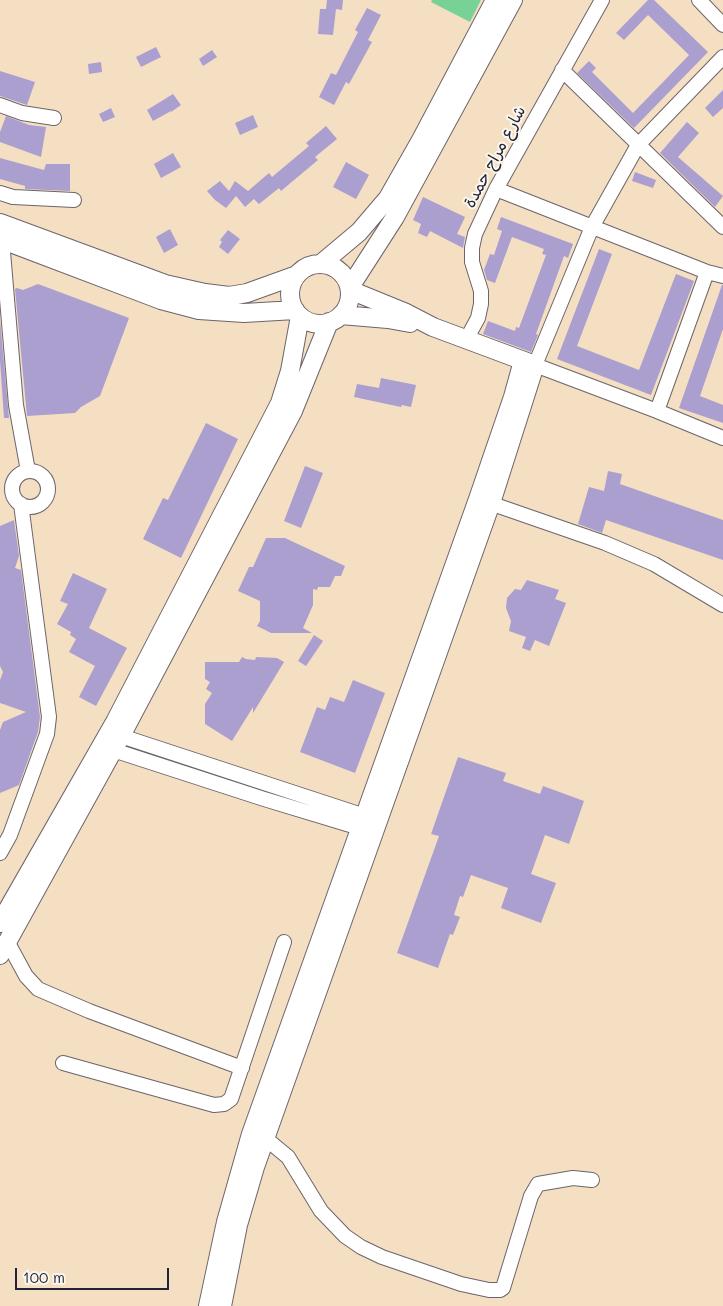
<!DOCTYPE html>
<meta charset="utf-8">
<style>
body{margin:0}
#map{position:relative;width:723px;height:1306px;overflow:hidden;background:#f4dfc2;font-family:Mali,sans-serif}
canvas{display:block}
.scale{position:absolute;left:15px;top:1268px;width:154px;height:22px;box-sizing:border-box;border:2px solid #22223b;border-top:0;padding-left:6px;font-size:15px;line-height:18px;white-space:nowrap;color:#22223b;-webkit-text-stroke:4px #fbf7ec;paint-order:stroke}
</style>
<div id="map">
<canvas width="723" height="1306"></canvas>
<div class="scale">100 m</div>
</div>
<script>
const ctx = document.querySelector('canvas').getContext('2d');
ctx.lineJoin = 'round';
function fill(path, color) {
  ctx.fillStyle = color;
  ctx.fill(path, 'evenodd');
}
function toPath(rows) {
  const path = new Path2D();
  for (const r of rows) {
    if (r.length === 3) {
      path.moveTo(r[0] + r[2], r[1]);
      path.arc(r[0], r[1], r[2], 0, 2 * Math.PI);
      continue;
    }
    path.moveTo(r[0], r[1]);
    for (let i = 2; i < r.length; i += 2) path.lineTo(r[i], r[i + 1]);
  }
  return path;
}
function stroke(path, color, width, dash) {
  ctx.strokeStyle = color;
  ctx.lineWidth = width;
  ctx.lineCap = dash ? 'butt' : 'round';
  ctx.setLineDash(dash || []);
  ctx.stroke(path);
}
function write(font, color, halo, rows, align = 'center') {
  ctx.font = font + ' Mali,"Playpen Sans Arabic",sans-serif';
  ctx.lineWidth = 4;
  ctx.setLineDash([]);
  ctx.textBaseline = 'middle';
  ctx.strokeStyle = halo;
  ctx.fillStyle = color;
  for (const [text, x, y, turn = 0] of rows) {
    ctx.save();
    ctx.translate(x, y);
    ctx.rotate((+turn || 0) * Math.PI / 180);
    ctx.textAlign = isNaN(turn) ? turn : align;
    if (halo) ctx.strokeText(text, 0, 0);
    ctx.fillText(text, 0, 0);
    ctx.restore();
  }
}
const green = toPath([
 [432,0,481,0,470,22,431,2]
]);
const building = toPath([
 [327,0,343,0,342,10,336,9,333,35,318,34,320,9,326,9],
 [648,0,654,0,708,52,634,128,577,73,589,61,596,68,592,72,633,113,665,80,689,55,648,15,624,40,616,33],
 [367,8,381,15,368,40,372,42,349,84,346,82,334,105,319,97,331,73,336,75,358,32,355,30],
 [156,47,161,57,141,67,136,57],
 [212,50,217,57,203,66,199,59],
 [101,62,102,72,89,74,88,64],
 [0,71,35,82,27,105,0,96],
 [723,90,723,108,713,117,705,108],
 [173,94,181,105,171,112,171,111,153,121,147,110],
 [111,108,115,117,103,122,99,114],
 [253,115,258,127,240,135,235,123],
 [6,116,29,125,46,127,41,157,0,142,0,132],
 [687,122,699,133,678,157,723,196,715,207,660,153],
 [326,126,337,139,315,157,318,160,281,191,279,188,259,204,254,199,245,207,236,196,226,208,215,200,207,191,220,181,229,191,235,181,248,191,269,173,272,177,309,146,306,143],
 [173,153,181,167,161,178,154,164],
 [0,158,44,170,46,164,70,164,70,191,25,189,25,186,0,179],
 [346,162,369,175,356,199,333,187],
 [635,172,656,180,653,188,632,181],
 [423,197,465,217,457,234,465,237,463,248,430,231,427,237,418,233,421,224,413,220],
 [501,217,573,244,568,258,564,256,536,334,538,335,531,352,483,334,488,321,515,331,516,327,519,328,546,255,542,254,544,249,512,237,495,283,487,280,484,270,490,254,494,255,502,231,497,229],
 [170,229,178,245,164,253,156,237],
 [228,230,240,239,228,254,219,247,222,242,220,240],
 [599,249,612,254,577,346,639,370,676,274,694,281,651,395,557,359],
 [38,284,129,318,100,396,81,407,75,413,27,416,15,289,17,288,23,290],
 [722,285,723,285,723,329,700,396,723,405,723,423,679,408],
 [0,320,9,418,4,418,0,361],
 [381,378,416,385,411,407,402,405,401,407,354,397,357,384,379,388],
 [206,423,238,439,181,558,143,539,163,498,168,500],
 [305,466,323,473,301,528,284,521],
 [608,471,622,474,620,484,723,520,723,560,606,520,602,533,578,524,589,487,604,491],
 [14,520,19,556,15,568,21,570,40,717,38,732,19,785,0,793,0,730,3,722,26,712,0,703,0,680,3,672,0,666,0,526],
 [266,538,285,538,345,566,341,576,335,576,330,587,318,587,317,590,313,589,313,605,303,628,312,633,271,633,257,626,260,621,260,601,238,591,249,567,253,567],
 [73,573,107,589,89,628,127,648,96,706,79,697,95,666,69,652,76,639,70,635,71,632,57,624,68,604,60,601],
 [527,580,559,590,555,599,566,603,549,646,535,640,530,651,522,648,526,637,509,631,511,621,506,608,507,598,515,589,521,590],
 [314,635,323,641,306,666,298,661],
 [242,657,246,659,255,660,256,657,277,658,284,662,253,713,253,707,232,741,205,724,205,704,212,693,206,689,210,682,205,679,205,662,239,662],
 [353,680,385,693,355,773,300,752,317,707,325,710,330,697,344,702],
 [458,757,506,773,503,781,540,794,543,786,584,801,569,844,545,835,531,874,556,883,541,923,501,908,508,888,471,875,463,897,460,896,454,915,460,917,453,935,450,934,438,968,397,953,439,836,431,834]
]);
const minor = toPath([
 [699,0,723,25],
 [723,57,638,145,592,227,535,365,657,411,723,438],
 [562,70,723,227],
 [0,105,22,113,54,118],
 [496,189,707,272,723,276],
 [0,193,13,197,74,200],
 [2,240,16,405,28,471],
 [466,340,478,318,481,304,481,291,472,262,472,248,475,234,496,189,602,0],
 [657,411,707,272],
 [30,489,18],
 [481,500,605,543,654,564,723,605],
 [121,736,374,819],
 [113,750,264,799,370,831],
 [0,853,10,835,32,775,47,734,49,717,21,504],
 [7,941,26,976,38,989,89,1011,242,1068],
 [63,1063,214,1105,224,1104,231,1099,284,942],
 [265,1138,288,1157,321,1211,345,1236,361,1247,382,1257,461,1284,489,1290,500,1290,503,1288,531,1196,538,1184,573,1178,592,1180]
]);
const major = toPath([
 [0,223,165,284,205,293,229,296,247,293,297,275],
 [0,239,161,300,199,310,244,313,295,310],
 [322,263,359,232,388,198,421,140,495,0],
 [320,294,30],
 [350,287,395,217,513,0],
 [341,315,388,319,410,323],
 [0,923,115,722,280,403,290,371,300,316],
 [0,955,121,736,293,411,329,322],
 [208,1306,226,1222,251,1134,478,499,513,397,523,361],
 [222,1306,238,1225,255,1167,491,503,535,365,433,327,404,312,350,290]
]);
const streetNames = [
 ["شارع مراح حمدة",495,157,-62]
];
fill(green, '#78d298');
fill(building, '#ab9fcf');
stroke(minor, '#6c646a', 16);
stroke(major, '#6c646a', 20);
stroke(minor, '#fff', 14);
stroke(major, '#fff', 18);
write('16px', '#22223b', '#fbf7ec', streetNames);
</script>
